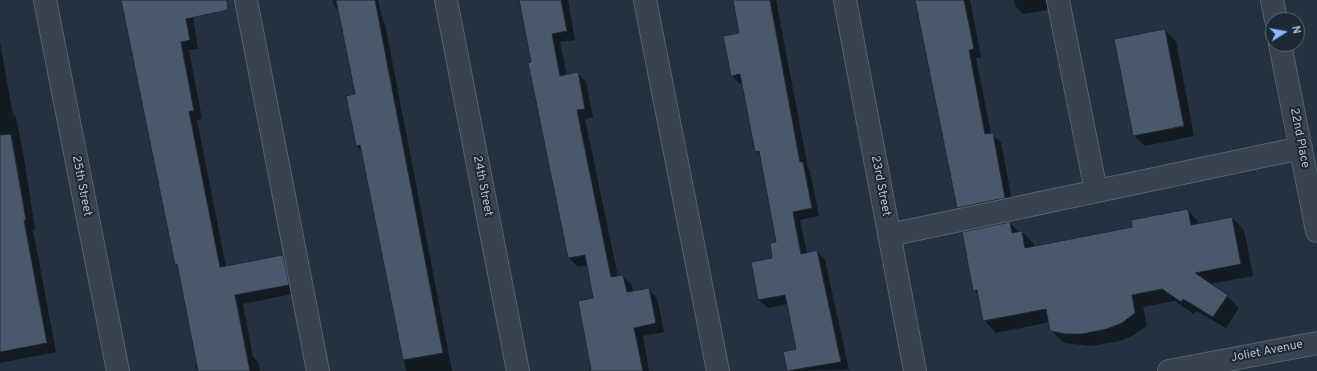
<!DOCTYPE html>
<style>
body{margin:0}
#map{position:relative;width:1317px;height:371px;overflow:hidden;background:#233141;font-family:Overpass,sans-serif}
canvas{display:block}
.north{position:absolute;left:1265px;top:12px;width:40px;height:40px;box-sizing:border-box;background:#1d2835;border:1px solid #596471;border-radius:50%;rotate:79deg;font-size:11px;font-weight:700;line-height:16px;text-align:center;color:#b4becb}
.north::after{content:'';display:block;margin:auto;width:14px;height:18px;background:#86b9fe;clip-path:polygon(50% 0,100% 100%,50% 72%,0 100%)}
</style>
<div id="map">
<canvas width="1317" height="371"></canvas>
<div class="north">N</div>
</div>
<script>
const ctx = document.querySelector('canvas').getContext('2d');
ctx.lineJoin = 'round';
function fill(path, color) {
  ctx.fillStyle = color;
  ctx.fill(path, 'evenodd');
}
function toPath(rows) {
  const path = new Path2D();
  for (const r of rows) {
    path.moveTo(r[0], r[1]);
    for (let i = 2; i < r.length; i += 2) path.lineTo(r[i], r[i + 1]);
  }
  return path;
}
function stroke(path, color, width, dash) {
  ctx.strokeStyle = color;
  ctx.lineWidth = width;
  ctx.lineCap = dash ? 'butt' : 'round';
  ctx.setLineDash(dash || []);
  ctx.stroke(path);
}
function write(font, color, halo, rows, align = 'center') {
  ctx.font = font + ' Overpass,sans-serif';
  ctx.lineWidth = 4;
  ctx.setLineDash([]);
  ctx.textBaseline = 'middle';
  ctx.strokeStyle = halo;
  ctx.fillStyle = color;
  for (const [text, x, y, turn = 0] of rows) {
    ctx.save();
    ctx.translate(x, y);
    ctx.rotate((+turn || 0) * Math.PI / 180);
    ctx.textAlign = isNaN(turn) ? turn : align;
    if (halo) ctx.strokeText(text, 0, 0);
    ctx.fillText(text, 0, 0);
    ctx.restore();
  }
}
const shadow = toPath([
 [122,0,190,0,198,49,189,50,202,119,197,120,226,267,282,256,291,264,297,293,243,304,253,357,258,362,260,371,197,371,195,364,198,364,179,268,175,264],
 [333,0,378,0,383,21,385,24,452,371,406,371,362,151,357,146,356,95,339,11,334,6],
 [520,0,568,0,575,40,560,42,567,75,578,73,586,82,593,117,585,119,618,277,623,276,632,285,633,292,648,289,657,298,664,332,643,336,649,371,589,371,589,369,592,368,594,299,588,265,578,267,569,258],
 [734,0,776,0,808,168,810,171,819,216,800,220,807,253,817,251,825,260,849,370,788,371,784,353,797,350,788,304,768,308,759,300,752,263,774,259,778,243,761,156,756,151,743,83,740,84,732,76,740,34],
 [917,0,970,0,981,57,976,58,991,134,1001,142,1013,206,966,216,958,207],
 [1014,0,1052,0,1053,9,1023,14,1015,6],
 [1165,30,1176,41,1194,136,1145,146,1134,135],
 [0,43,13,115,16,117,24,158,35,229,33,230,56,352,0,363],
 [1188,210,1200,224,1232,218,1244,230,1253,276,1210,284,1227,296,1239,308,1226,328,1196,311,1194,314,1175,301,1143,307,1147,326,1134,335,1120,341,1091,346,1064,343,1051,330,1050,322,996,333,984,320,979,295,974,290,1010,223,1019,232,1022,232,1034,244,1034,247,1133,228]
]);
const building = toPath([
 [121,0,227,0,228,10,186,19,190,40,181,42,194,111,189,111,220,267,283,255,289,285,235,295,250,371,198,371,177,264,175,265,121,0],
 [336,0,375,0,443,353,403,360,360,145,356,146,346,96,355,94,336,0],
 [519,0,561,0,567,31,552,34,560,76,578,72,585,109,577,110,611,277,623,275,627,292,649,288,656,323,634,328,643,371,591,371,578,301,593,298,585,255,568,258,528,63,531,62,519,0],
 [733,0,770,0,800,162,803,162,812,208,793,212,801,254,817,250,841,362,787,371,783,352,796,349,785,295,758,300,751,262,772,258,770,243,776,242,759,151,755,152,740,74,731,76,723,36,739,33,733,0],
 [915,0,964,0,974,49,969,50,985,134,993,133,1005,198,957,208,915,0],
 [1165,29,1184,126,1133,136,1114,39,1165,29],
 [11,134,26,220,24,220,47,343,0,352,0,135,11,134],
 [1188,209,1191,225,1232,217,1241,264,1195,273,1228,295,1213,317,1183,299,1181,302,1162,289,1132,295,1135,313,1122,323,1107,329,1082,334,1066,334,1050,331,1046,309,983,321,977,290,973,291,962,232,1010,222,1012,233,1022,231,1025,248,1132,227,1131,220,1188,209]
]);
const minor = toPath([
 [45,0,118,371],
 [246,0,318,371],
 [446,0,518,371],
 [645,0,718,371],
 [845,0,915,371],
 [1058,0,1096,191],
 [1272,0,1276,20],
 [1280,44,1317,231],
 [889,235,1301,148],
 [1169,371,1317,343]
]);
const streetNames = [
 ["22nd Place",1299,138,79],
 ["25th Street",81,186,79],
 ["24th Street",482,186,79],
 ["23rd Street",880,186,79],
 ["Joliet Avenue",1267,352,-11]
];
fill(shadow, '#0007');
fill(building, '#49586a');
stroke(building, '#1f2a37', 1);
stroke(minor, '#56616e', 24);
stroke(minor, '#384350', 22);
write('12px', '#b4becb', '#1d2835', streetNames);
</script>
